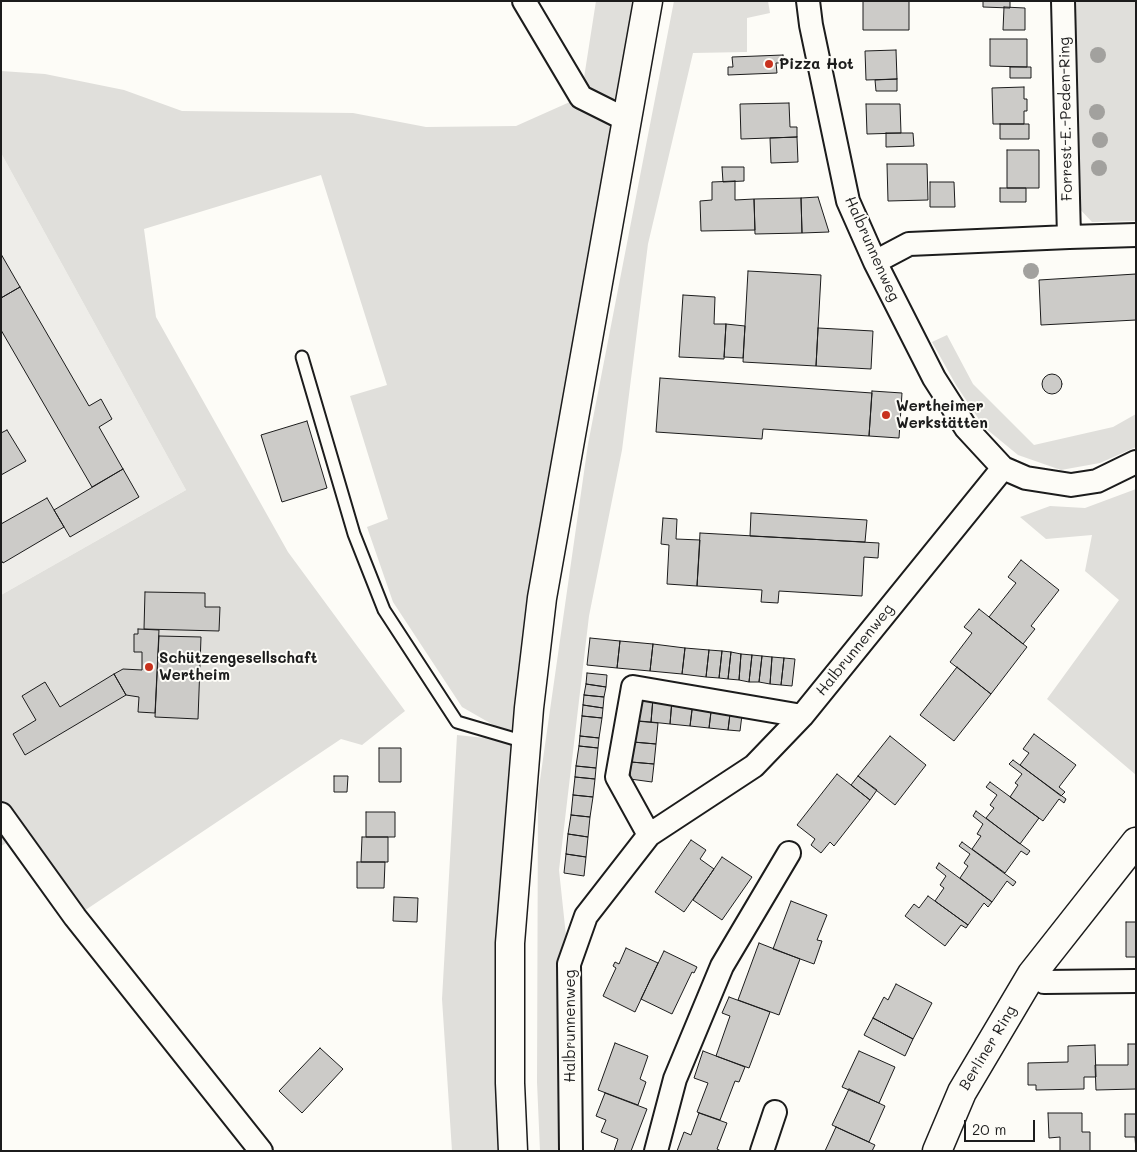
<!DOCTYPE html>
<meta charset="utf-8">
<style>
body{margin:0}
#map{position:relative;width:1137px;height:1152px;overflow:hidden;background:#fdfcf7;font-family:Mali,sans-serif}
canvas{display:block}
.frame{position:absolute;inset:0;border:2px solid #1c1c1c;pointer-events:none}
.scale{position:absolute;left:964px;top:1120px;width:71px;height:22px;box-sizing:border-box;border:2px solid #1c1c1c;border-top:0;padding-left:6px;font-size:15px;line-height:18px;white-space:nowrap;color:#1c1c1c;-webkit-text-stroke:4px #fdfcf7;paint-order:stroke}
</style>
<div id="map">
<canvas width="1137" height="1152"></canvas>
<div class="frame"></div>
<div class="scale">20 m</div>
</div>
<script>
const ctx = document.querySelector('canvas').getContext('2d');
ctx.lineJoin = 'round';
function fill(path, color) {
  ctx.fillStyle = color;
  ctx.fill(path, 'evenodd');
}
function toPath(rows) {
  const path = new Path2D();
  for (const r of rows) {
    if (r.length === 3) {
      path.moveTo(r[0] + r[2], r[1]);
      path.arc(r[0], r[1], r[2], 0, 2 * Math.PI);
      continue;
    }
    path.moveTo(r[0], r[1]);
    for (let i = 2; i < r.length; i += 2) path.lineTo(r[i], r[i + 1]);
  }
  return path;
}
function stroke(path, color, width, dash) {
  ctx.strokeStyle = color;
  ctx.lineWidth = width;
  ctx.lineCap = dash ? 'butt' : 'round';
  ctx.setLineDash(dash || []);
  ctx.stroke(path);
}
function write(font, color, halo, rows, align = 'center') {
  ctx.font = font + ' Mali,sans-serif';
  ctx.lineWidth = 4;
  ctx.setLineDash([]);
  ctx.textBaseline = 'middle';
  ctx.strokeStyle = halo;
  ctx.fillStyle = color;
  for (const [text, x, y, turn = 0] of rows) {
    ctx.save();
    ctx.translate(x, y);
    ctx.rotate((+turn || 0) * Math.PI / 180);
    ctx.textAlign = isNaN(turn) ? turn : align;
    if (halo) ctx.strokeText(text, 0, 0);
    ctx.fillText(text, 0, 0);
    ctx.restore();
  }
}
const built = toPath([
 [1,153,186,490,1,595]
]);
const green = toPath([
 [596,1,648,1,529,708,513,1151,452,1151,442,999,457,735,523,742,462,707,393,602,367,527,388,519,350,396,387,385,321,175,144,229,156,317,288,552,405,711,362,745,341,739,75,917,17,837,1,846,1,595,186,490,1,153,1,71,45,74,124,90,182,111,353,113,426,127,516,126,581,97],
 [674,1,768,1,770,13,747,18,747,52,693,53,648,244,622,450,589,616,559,870,569,964,571,1151,540,1151,537,1082,538,794,588,444],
 [1072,1,1136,1,1136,221,1092,222,1076,205],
 [947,335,973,384,1034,445,1113,427,1136,414,1136,447,1100,463,1061,470,1018,455,984,427,956,385,932,342],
 [1136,489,1136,775,1047,699,1119,600,1085,571,1092,535,1046,539,1020,517,1050,506,1085,508]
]);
const building = toPath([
 [863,1,909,1,909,30,863,30,863,1],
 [983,1,1010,1,1010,8,983,7,983,1],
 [1004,7,1025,8,1025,30,1003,30,1004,7],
 [990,39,1027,39,1027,67,990,66,990,39],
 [896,50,897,79,866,80,865,51,896,50],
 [783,55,784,63,776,63,777,73,728,75,728,67,733,67,732,57,783,55],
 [1010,67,1031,67,1031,78,1010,78,1010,67],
 [897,79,897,91,876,91,875,80,897,79],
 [1024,87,1024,99,1027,99,1027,111,1024,111,1024,124,993,124,992,88,1024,87],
 [789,103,790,127,797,127,797,137,741,139,740,104,789,103],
 [866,104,900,104,901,133,867,134,866,104],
 [1000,124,1029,124,1029,139,1000,139,1000,124],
 [886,133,913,133,914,146,886,147,886,133],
 [797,137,798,162,771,163,770,138,797,137],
 [1007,150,1039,150,1039,188,1007,188,1007,150],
 [887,164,927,164,928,200,888,201,887,164],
 [722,167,744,167,744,181,723,182,722,167],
 [735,181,735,200,754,199,755,230,701,231,700,201,712,200,712,182,735,181],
 [930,182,954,182,955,207,930,207,930,182],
 [1000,188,1026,188,1026,202,1000,202,1000,188],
 [818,197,829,232,802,233,801,198,818,197],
 [801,198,802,233,755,234,754,199,801,198],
 [1,254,20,287,1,298,1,254],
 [748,271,821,275,816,366,743,362,748,271],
 [1136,274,1136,320,1041,325,1039,280,1136,274],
 [20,287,89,406,101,399,112,419,99,427,123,469,92,487,1,330,1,298,20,287],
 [683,295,715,297,714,324,726,324,724,359,679,357,683,295],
 [726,324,745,326,743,358,724,357,726,324],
 [818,328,873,331,871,369,816,366,818,328],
 [1052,384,10],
 [660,378,872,393,869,436,763,429,762,439,656,432,660,378],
 [872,391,902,393,899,438,869,436,872,391],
 [307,421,327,488,282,502,261,435,307,421],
 [7,430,26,461,1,475,1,433,7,430],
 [123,469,139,497,70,537,54,510,123,469],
 [47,498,64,527,3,563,1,560,1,524,47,498],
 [751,513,867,520,865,542,750,536,751,513],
 [663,518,677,519,676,539,700,540,697,586,667,584,669,545,661,544,663,518],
 [700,533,879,543,878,558,864,557,862,596,779,591,778,603,761,602,762,590,697,586,700,533],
 [1021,560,1059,590,1031,626,1035,629,1023,644,989,617,1016,583,1008,577,1021,560],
 [145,592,205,593,205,607,220,607,219,631,144,629,145,592],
 [979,609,1027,647,991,694,950,662,972,633,964,627,979,609],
 [138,629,159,630,155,713,138,712,139,697,126,695,114,674,123,669,142,670,142,652,134,652,134,634,138,634,138,629],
 [159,636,201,637,198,719,155,717,159,636],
 [590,638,620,641,617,668,587,665,590,638],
 [620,641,653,644,650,671,617,668,620,641],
 [653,644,685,648,682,674,650,671,653,644],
 [685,648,709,650,706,677,682,674,685,648],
 [709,650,722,651,719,678,706,677,709,650],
 [722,651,731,652,728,679,719,678,722,651],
 [731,652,741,654,739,680,728,679,731,652],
 [741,654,752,655,749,682,739,680,741,654],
 [752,655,762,656,759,682,749,682,752,655],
 [762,656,772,657,770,684,759,682,762,656],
 [772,657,784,658,781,685,770,684,772,657],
 [784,658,795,659,792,686,781,685,784,658],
 [957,667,991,694,954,741,920,715,957,667],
 [587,673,607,675,606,687,586,684,587,673],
 [114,674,126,695,25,755,13,734,36,720,22,696,45,682,60,707,114,674],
 [586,684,606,687,604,697,584,695,586,684],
 [584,695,604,697,603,708,583,705,584,695],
 [642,697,653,698,651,722,639,721,642,697],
 [653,698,672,700,670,724,651,722,653,698],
 [672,700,693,702,690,726,670,724,672,700],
 [693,702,712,704,709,728,690,726,693,702],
 [712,704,731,706,728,730,709,728,712,704],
 [583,705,603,708,602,718,582,716,583,705],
 [731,706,743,707,740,731,728,730,731,706],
 [582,716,602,718,599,738,580,736,582,716],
 [636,721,658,723,656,744,633,742,636,721],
 [1034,734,1076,765,1059,787,1065,792,1061,796,1020,765,1029,753,1023,749,1034,734],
 [580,736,599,738,598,748,579,746,580,736],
 [890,736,926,765,895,805,858,776,890,736],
 [633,742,656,744,654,764,631,762,633,742],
 [579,746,598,748,596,768,576,766,579,746],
 [379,748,401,748,401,782,379,782,379,748],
 [1013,760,1066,799,1064,803,1059,799,1043,821,1010,797,1018,785,1015,783,1022,774,1009,764,1013,760],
 [631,762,654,764,652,782,630,779,631,762],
 [576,766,596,768,595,779,575,777,576,766],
 [837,774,870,800,834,846,830,842,821,853,811,845,815,839,797,825,837,774],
 [334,776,348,776,347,792,334,792,334,776],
 [858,776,877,790,870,800,851,785,858,776],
 [575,777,595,779,593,797,573,795,575,777],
 [990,782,1039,818,1020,844,986,818,994,808,990,805,997,795,986,787,990,782],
 [573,795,593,797,590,817,571,815,573,795],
 [976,811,1030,851,1027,855,1021,851,1005,873,972,849,981,836,977,834,983,824,973,816,976,811],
 [366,812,395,812,395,837,366,837,366,812],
 [571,815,590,817,588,837,568,834,571,815],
 [568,834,588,837,586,857,566,854,568,834],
 [362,837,388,837,388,862,361,862,362,837],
 [691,840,706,850,700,859,714,869,684,912,655,892,691,840],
 [962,842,1016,882,1013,886,1007,881,992,902,960,878,968,866,964,863,970,854,959,846,962,842],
 [566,854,586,857,584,876,564,873,566,854],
 [722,857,752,877,722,920,693,900,722,857],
 [357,862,385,862,384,888,357,888,357,862],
 [939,863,992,902,988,907,984,903,968,925,935,901,944,888,940,885,946,876,936,868,939,863],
 [928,896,968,925,966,928,961,925,945,946,905,916,914,904,919,908,928,896],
 [394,897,418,898,417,922,393,921,394,897],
 [791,901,827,915,817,940,822,941,814,964,773,949,791,901],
 [1126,922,1136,922,1136,957,1126,957,1126,922],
 [759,943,800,959,779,1015,738,1000,759,943],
 [626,948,658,963,635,1012,603,996,616,968,613,966,615,962,619,964,626,948],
 [664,951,697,967,694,973,692,972,672,1014,641,999,664,951],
 [896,984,932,1003,913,1039,873,1018,884,997,888,1000,896,984],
 [729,997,770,1012,749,1068,716,1056,730,1016,722,1013,729,997],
 [873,1018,913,1039,905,1056,864,1035,873,1018],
 [615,1043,648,1056,640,1079,646,1082,638,1105,598,1090,615,1043],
 [1128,1044,1136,1044,1136,1089,1096,1090,1095,1065,1128,1065,1128,1044],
 [1095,1045,1096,1077,1084,1077,1084,1089,1036,1090,1036,1085,1028,1085,1028,1063,1068,1062,1068,1046,1095,1045],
 [320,1048,343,1069,302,1113,279,1091,320,1048],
 [703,1051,745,1067,739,1082,735,1081,720,1120,697,1112,708,1083,694,1078,703,1051],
 [859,1051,895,1067,879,1103,842,1087,859,1051],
 [849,1089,885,1106,869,1142,832,1125,849,1089],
 [605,1093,647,1109,631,1151,614,1151,618,1139,601,1132,606,1120,596,1116,605,1093],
 [699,1113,727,1123,717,1149,721,1151,677,1151,684,1132,691,1135,699,1113],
 [1048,1113,1082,1113,1082,1132,1090,1132,1090,1151,1060,1151,1060,1137,1049,1138,1048,1113],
 [1125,1114,1136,1114,1136,1151,1135,1137,1125,1137,1125,1114],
 [836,1127,875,1145,872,1151,825,1151,836,1127]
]);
const service = toPath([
 [302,357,354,534,384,610,457,722,525,742]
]);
const minor = toPath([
 [524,1,581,97,627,120],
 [808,1,811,25,848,201,875,262,934,378,966,428,1003,468,1026,478,1071,485,1097,481,1136,462],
 [1069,237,1136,235],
 [875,262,909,244,1069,237,1063,1],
 [1,814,75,917,261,1151],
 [649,835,617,777,633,687,802,716],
 [1032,974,1044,982,1136,981],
 [571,1151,569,964,586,916,649,835,754,766,802,716,1003,468],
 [656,1151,675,1079,722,966,789,853],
 [762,1151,775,1112]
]);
const tertiary = toPath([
 [937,1151,962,1092,1032,974,1136,842]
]);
const secondary = toPath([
 [513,1151,510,1083,510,943,529,708,542,598,648,1]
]);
const trees = [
 [1098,55],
 [1097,112],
 [1100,140],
 [1099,168],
 [1031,271]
];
const markers = [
 [769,64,5,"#c8321e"],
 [886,415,5,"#c8321e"],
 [149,667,5,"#c8321e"]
];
const poiNames = [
 ["Pizza Hot",779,64],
 ["Wertheimer",896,406],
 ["Werkstätten",896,423],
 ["Schützengesellschaft",159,658],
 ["Wertheim",159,675]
];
const streetNames = [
 ["Forrest-E.-Peden-Ring",1066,119,-91],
 ["Halbrunnenweg",872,249,66],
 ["Halbrunnenweg",855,650,-51],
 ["Halbrunnenweg",570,1026,-90],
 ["Berliner Ring",988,1048,-59]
];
fill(built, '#eeede9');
fill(green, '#e0dfdb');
fill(building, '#cccbc8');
stroke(building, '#1c1c1c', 1);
stroke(service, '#1c1c1c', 15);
stroke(minor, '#1c1c1c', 26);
stroke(tertiary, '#1c1c1c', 31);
stroke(secondary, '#1c1c1c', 31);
stroke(service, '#fdfcf7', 11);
stroke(minor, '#fdfcf7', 22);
stroke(tertiary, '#fdfcf7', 28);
stroke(secondary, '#fdfcf7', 28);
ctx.fillStyle = '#a2a19e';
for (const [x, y] of trees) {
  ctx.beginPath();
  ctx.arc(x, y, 8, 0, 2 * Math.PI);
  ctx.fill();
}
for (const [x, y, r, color] of markers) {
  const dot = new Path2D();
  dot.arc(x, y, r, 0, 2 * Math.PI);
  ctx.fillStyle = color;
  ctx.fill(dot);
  stroke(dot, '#fdfcf7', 2);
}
write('bold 15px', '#1c1c1c', '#fdfcf7', poiNames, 'left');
write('15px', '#1c1c1c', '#fdfcf7', streetNames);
</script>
